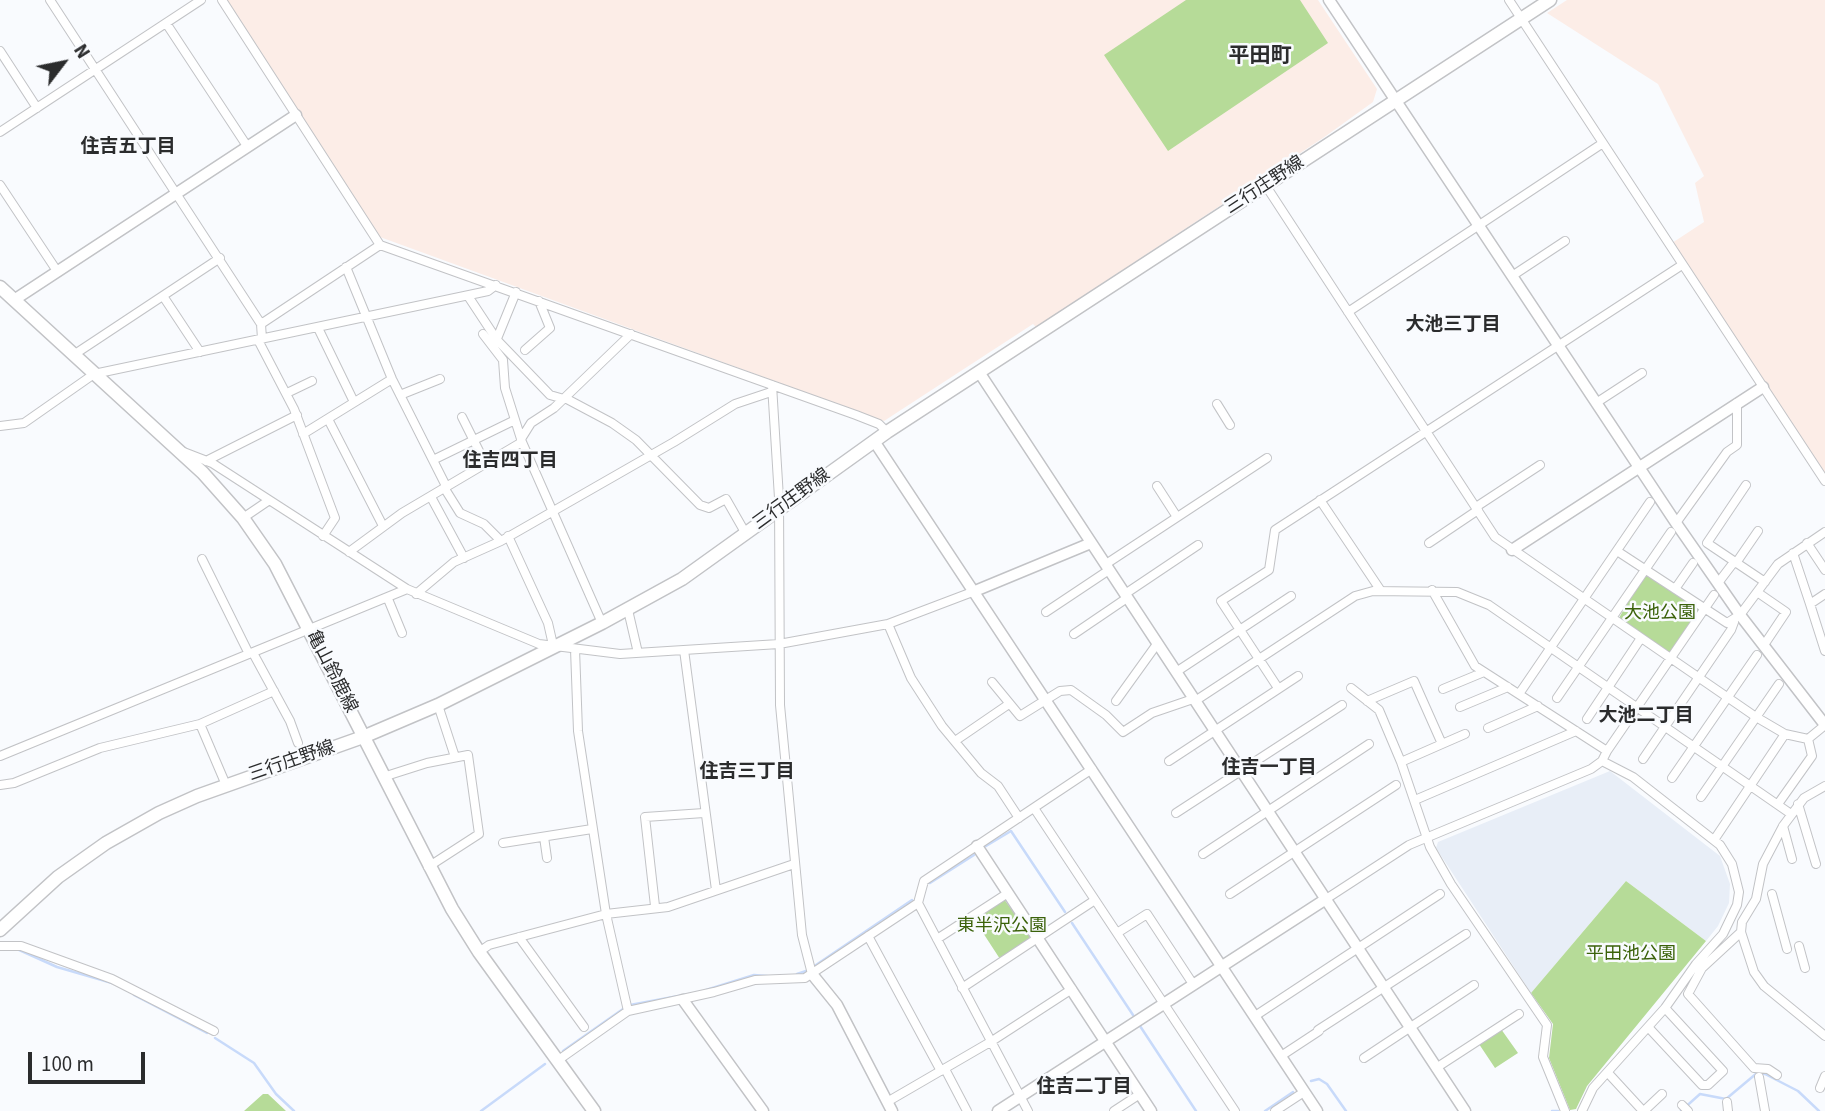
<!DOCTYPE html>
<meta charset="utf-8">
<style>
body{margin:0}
#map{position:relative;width:1825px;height:1111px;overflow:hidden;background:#f9fbfe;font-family:"Source Sans 3",sans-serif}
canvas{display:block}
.north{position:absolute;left:28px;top:28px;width:70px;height:70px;-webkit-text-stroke:5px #f9fbfe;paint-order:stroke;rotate:58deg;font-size:19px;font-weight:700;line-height:28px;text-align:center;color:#2b2c2d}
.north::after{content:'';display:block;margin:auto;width:24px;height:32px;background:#2b2c2d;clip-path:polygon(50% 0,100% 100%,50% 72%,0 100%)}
.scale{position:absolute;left:28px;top:1052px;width:117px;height:32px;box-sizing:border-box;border:4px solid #2b2c2d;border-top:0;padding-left:9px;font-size:21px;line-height:24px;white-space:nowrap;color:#2b2c2d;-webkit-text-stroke:5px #f9fbfe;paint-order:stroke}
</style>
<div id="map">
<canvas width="1825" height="1111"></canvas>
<div class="north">N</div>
<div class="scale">100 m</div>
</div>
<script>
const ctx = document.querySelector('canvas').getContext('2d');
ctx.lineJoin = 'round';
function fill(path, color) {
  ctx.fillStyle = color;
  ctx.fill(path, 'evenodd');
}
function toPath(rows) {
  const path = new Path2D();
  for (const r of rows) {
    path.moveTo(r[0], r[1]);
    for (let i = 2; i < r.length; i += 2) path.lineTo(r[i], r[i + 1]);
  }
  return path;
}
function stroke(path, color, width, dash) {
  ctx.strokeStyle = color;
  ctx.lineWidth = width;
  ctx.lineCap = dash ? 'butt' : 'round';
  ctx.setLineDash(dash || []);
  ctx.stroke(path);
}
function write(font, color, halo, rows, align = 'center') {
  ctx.font = font + ' "Source Sans 3","Noto Sans JP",sans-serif';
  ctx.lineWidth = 5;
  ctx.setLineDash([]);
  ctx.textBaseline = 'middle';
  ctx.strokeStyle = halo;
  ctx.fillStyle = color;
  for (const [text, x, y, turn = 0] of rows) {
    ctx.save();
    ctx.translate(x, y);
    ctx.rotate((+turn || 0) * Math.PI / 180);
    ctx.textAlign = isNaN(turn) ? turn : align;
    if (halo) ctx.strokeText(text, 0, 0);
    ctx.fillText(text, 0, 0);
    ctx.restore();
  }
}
const industrial = toPath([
 [224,0,1318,0,1377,89,1373,102,1323,138,1036,327,1033,324,884,421,380,237],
 [1567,0,1825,0,1825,475,1672,243,1704,222,1695,183,1704,176,1658,84,1547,13]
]);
const built = toPath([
 [1610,771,1720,856,1730,884,1729,903,1718,926,1706,941,1626,881,1531,993,1436,848,1438,842]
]);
const green = toPath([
 [1186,0,1300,0,1328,43,1168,151,1104,55],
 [1644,574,1700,608,1671,654,1619,618],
 [1626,881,1706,941,1587,1086,1576,1109,1570,1110,1549,1058,1553,1024,1531,993],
 [1004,899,1030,935,1029,940,1000,959,974,919],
 [1501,1029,1518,1053,1495,1068,1479,1044],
 [263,1094,268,1094,286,1111,244,1111]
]);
const stream = toPath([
 [986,846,1011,831,1065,912],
 [930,883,974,855],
 [1072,923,1133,1015],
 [17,949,57,967,112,983],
 [813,967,912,900],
 [797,974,806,971],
 [706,990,754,975,767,976],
 [134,995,207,1033],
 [630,1005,689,994],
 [1140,1026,1196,1111],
 [215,1038,254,1063,276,1094,294,1111],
 [563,1051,623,1009],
 [1311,1081,1319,1079,1327,1084,1346,1111],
 [481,1111,545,1064],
 [1265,1111,1293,1092],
 [1552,1111,1558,1111],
 [1681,1111,1700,1094,1726,1099,1757,1073,1765,1074,1798,1091,1819,1111]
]);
const minor = toPath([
 [50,0,261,324,262,339],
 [222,0,380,245,856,415,879,424,887,432],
 [1509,0,1825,481],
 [166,23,247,146],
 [0,51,37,108],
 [0,132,201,0],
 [0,185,57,271],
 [1266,186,1495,537,1756,717,1785,734,1808,739,1825,725],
 [346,267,392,379,446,486],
 [1512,276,1565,241],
 [163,296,200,352],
 [468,296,497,340,550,395,564,399],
 [1348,312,1603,143],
 [261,324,380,245],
 [318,328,354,402],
 [483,334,503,360,505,388,522,442,602,623],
 [258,340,294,409,335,518,323,536],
 [496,341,516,292],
 [525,350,550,328,539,301],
 [75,354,220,258],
 [772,385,779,498,780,705,802,935,812,974],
 [287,393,312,381],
 [400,395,440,379],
 [565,398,612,423,636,440,700,505,709,508,726,499,746,534],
 [1596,403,1642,373],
 [1217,404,1230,425],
 [462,417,485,463],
 [328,419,383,526],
 [0,426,24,423,94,374,488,291,496,285],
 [303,434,392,379],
 [521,439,531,423,554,408,631,334],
 [181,451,212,463,407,589,539,644,620,654,779,644,888,624,975,591],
 [433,460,515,420],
 [206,461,297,415],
 [1746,485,1707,543,1765,582],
 [1157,486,1177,517],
 [445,489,460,513,484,524,501,541],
 [431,497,464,558],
 [1320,500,1381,591],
 [1476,507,1540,465],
 [243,518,268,501],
 [1676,523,1727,452,1737,445,1737,403],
 [508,536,548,623,553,645],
 [1429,543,1478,510],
 [1807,543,1825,570],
 [1617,551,1727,623,1740,615,1778,564,1825,532],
 [349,552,402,513,522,442],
 [1793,553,1810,604,1825,594],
 [202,559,249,654],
 [1736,563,1758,531],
 [1106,564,1267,458],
 [1718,583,1734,562],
 [1675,589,1693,563],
 [1757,592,1786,612,1764,645],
 [416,594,454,562,501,541,674,442,735,404,771,392],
 [1125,594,1198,545],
 [388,599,402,633],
 [1810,604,1825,651],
 [628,610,638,653],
 [1046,612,1109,570],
 [888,624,911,678,942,726,981,773,998,786,1019,818],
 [1074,634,1127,598],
 [575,649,578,731,606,914,668,907,794,864],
 [684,650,716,890],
 [253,653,290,721,298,743],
 [1176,672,1291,596],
 [992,682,1020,716,1060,691,1071,690,1106,715,1123,732,1152,713,1193,699],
 [1278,688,1221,601,1269,570,1275,530,1682,265],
 [1351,688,1379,710,1401,762,1430,847,1451,884,1547,1025,1543,1057,1565,1111],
 [1443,689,1484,672],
 [1519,694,1650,502],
 [1557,698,1671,532],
 [1116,701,1157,644],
 [1195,701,1355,596,1373,591,1457,592,1489,605,1791,814],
 [1367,701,1414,681,1442,744,1401,762],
 [438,705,455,757],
 [1460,707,1508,687],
 [1587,719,1641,638],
 [200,724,226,785],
 [1488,728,1538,706],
 [955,741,1009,704],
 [1442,744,1465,734],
 [1607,751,1714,595],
 [0,756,407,589],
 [1643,759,1731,630,1734,622],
 [1169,761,1298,676],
 [383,777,427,763,468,755,479,834,428,867],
 [1672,778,1757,655],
 [0,785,14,783,100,748,200,724,274,691],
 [1825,786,1804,798,1783,826,1763,864,1756,899,1742,922,1741,932,1754,972,1764,986,1825,1036],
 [1701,797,1779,684],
 [1415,800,1576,731],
 [1778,804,1812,756,1808,739],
 [1798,804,1816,864],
 [1034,808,1235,1111],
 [1176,813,1342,705],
 [1783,826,1792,859],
 [544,837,547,858],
 [1714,840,1785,734],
 [503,843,592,829],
 [1203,854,1369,744],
 [1230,894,1396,785],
 [1772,894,1787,949],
 [1326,899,1409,845,1591,769,1602,761,1607,751,1475,666,1432,590],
 [918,903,1028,1111],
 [655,906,645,817,704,813],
 [1117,933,1147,914,1193,984],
 [868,936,941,1071],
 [519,937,584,1027],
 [937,939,1008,893],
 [0,946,21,946,112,979,214,1031],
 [1799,946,1805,968],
 [479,952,489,945,606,914,628,1011],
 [1699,966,1702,968,1741,932],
 [1702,968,1688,994,1754,1068,1768,1069,1777,1075],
 [962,988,1095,900],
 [1255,1016,1440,894],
 [1648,1027,1702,1085,1708,1085,1723,1071,1665,1008],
 [1318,1030,1466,934],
 [1281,1056,1319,1031],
 [1364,1058,1474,985],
 [557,1061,628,1011,714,992,755,980,805,978,918,903,924,881,1092,769],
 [1436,1068,1519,1014],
 [945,1069,967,1111],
 [1608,1073,1643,1111],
 [1759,1077,1765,1111],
 [1820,1088,1825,1076],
 [887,1102,992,1041,1072,989],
 [1727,1102,1728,1111],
 [1682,1105,1688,1111],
 [1114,1111,1140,1094],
 [1275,1111,1304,1092],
 [1582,1111,1593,1088,1665,1008,1696,964,1723,934,1737,905,1739,892,1732,864,1720,845,1633,777,1602,761],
 [1644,1111,1662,1094]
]);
const tertiary = toPath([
 [1329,0,1676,523,1740,615,1825,725],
 [14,300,296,115],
 [979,372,1465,1111],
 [874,441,1317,1111],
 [1512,550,1763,387],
 [975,591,1091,543],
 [977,846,1151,1111],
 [812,974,837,1005,892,1111],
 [683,1000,763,1111],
 [998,1111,1326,899]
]);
const secondary = toPath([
 [0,930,58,877,106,843,159,813,197,796,363,737,438,705,602,623,682,579,887,432,1550,0]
]);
const primary = toPath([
 [0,287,203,473,243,518,275,564,452,909,479,952,594,1111]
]);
const streetNames = [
 ["三行庄野線",1265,186,-33],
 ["三行庄野線",792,500,-36],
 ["亀山鈴鹿線",331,672,63],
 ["三行庄野線",292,762,-19]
];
const parkNames = [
 ["大池公園",1660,614],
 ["東半沢公園",1002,927],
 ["平田池公園",1631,955]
];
const neighbourhoodNames = [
 ["住吉五丁目",128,148],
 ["大池三丁目",1453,326],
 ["住吉四丁目",510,462],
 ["大池二丁目",1646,717],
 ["住吉一丁目",1269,769],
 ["住吉三丁目",747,773],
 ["住吉二丁目",1084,1088]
];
const quarterNames = [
 ["平田町",1260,57]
];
fill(industrial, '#fcede7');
fill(built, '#e8eef7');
fill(green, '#b6db98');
stroke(stream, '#c8dafa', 2.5);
stroke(minor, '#c2c3c6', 10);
stroke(tertiary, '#c2c3c6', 13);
stroke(secondary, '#c2c3c6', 15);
stroke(primary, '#c2c3c6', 15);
stroke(minor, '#fff', 8);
stroke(tertiary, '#fff', 10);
stroke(secondary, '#fff', 12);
stroke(primary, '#fff', 12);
write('18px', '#2b2c2d', '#f9fbfe', streetNames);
write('18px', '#3b620a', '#f9fbfe', parkNames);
write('bold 19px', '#2b2c2d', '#f9fbfe', neighbourhoodNames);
write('bold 21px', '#2b2c2d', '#f9fbfe', quarterNames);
</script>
